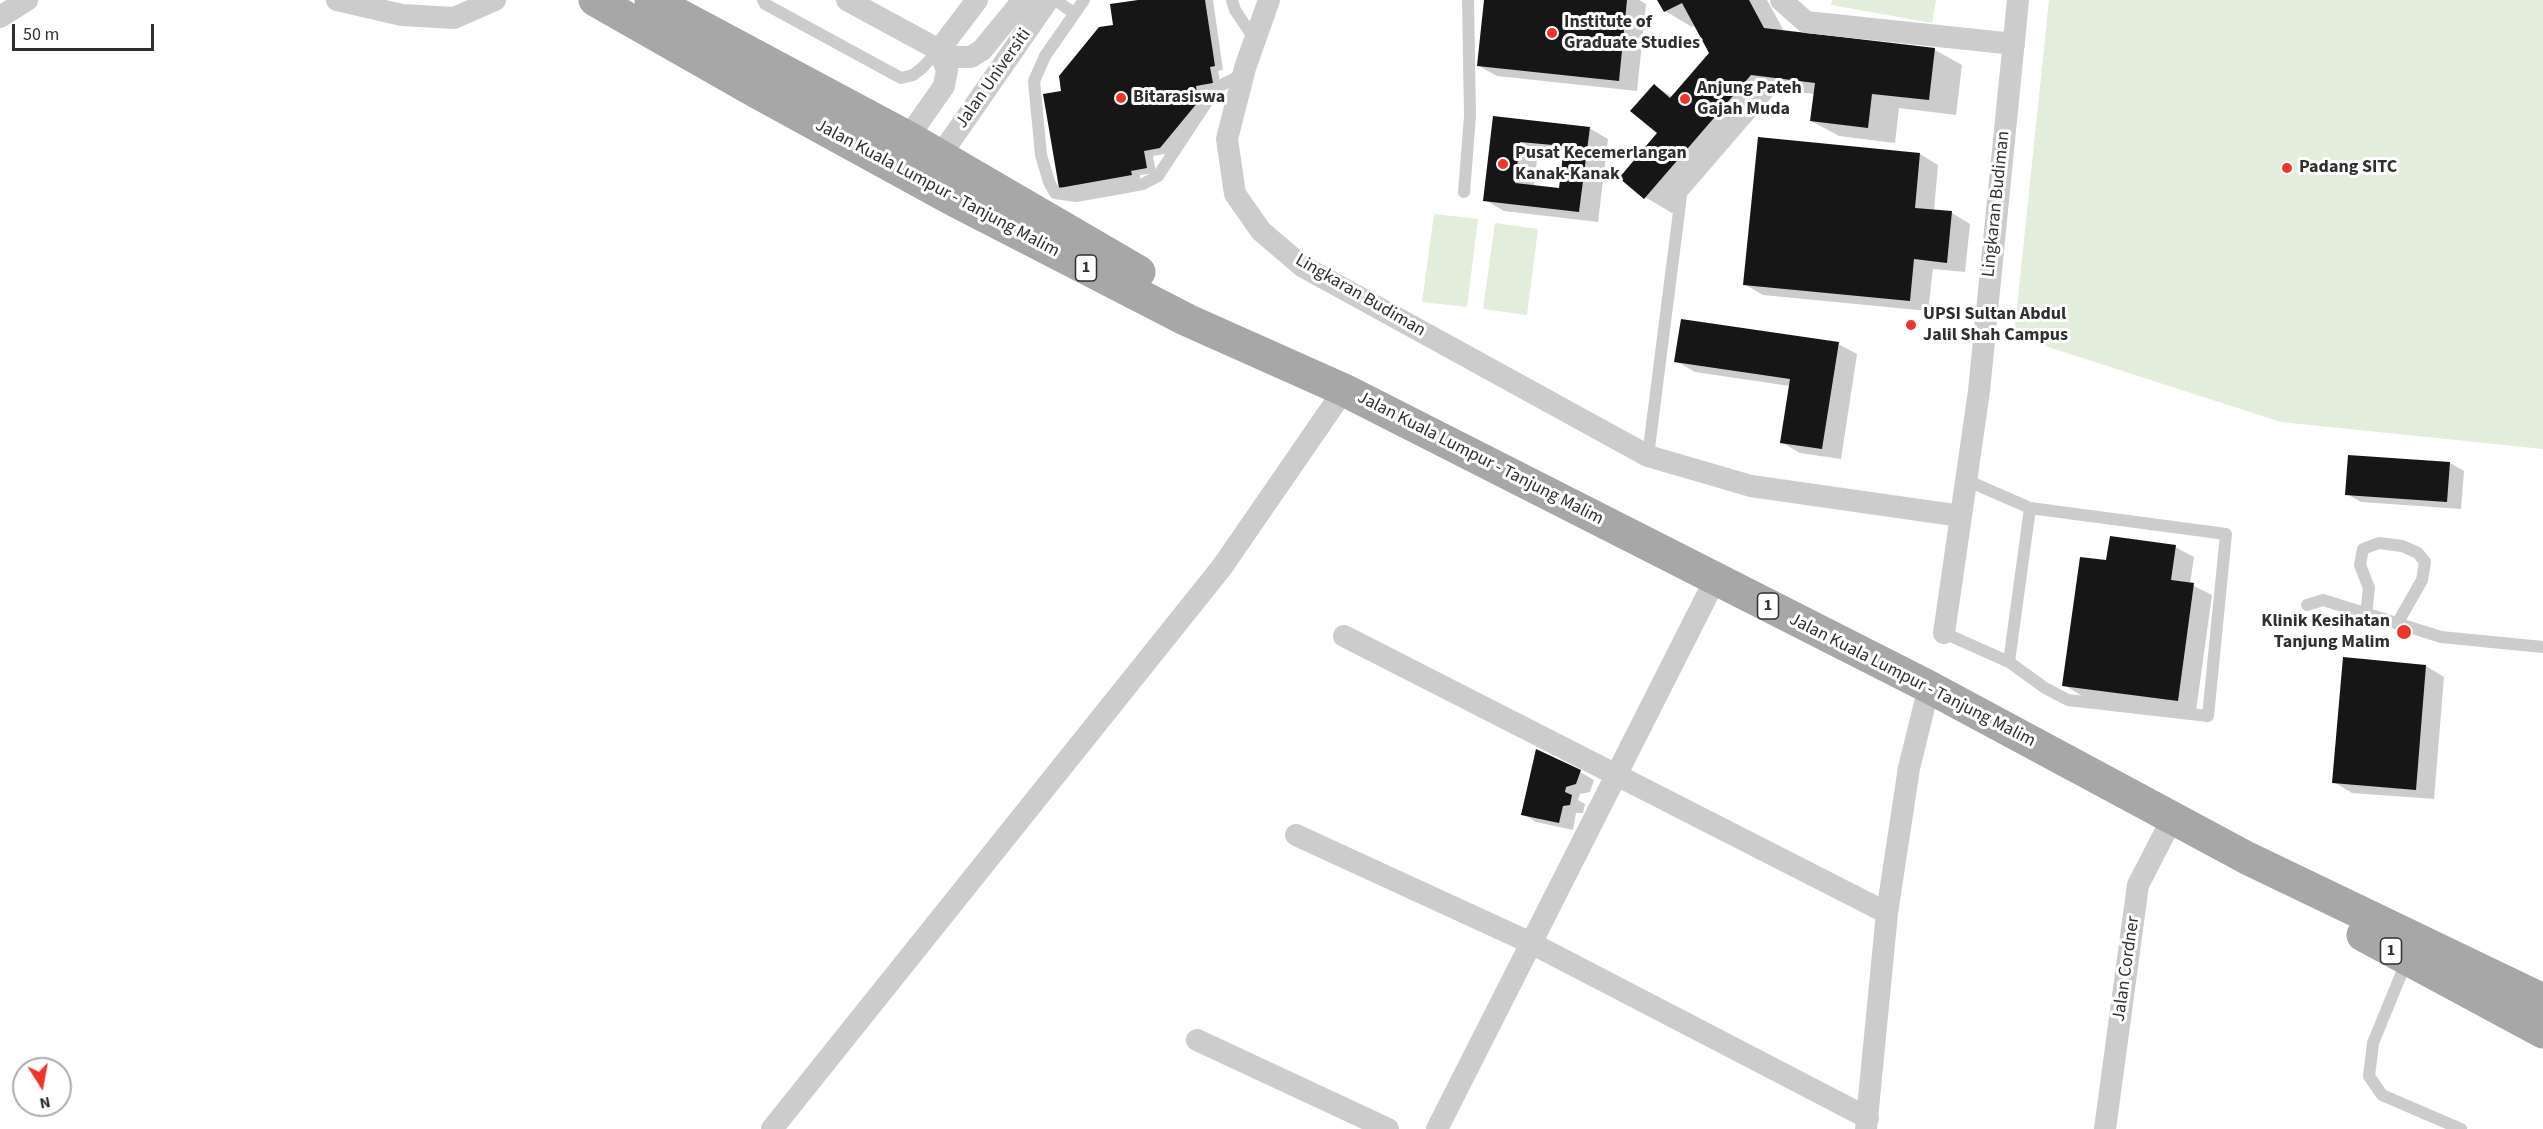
<!DOCTYPE html>
<style>
body{margin:0}
#map{position:relative;width:2543px;height:1129px;overflow:hidden;background:#fff;font-family:"Source Sans 3",sans-serif}
canvas{display:block}
.north{position:absolute;left:12px;top:1057px;width:60px;height:60px;box-sizing:border-box;background:#fff;border:2px solid #acacac;border-radius:50%;rotate:169deg;font-size:16px;font-weight:700;line-height:24px;text-align:center;color:#2f2f2f}
.north::after{content:'';display:block;margin:auto;width:21px;height:27px;background:#ef3429;clip-path:polygon(50% 0,100% 100%,50% 72%,0 100%)}
.scale{position:absolute;left:12px;top:24px;width:142px;height:27px;box-sizing:border-box;border:3px solid #2f2f2f;border-top:0;padding-left:8px;font-size:18px;line-height:21px;white-space:nowrap;color:#2f2f2f;-webkit-text-stroke:4px #fff;paint-order:stroke}
</style>
<div id="map">
<canvas width="2543" height="1129"></canvas>
<div class="north">N</div>
<div class="scale">50 m</div>
</div>
<script>
const ctx = document.querySelector('canvas').getContext('2d');
ctx.lineJoin = 'round';
function fill(path, color) {
  ctx.fillStyle = color;
  ctx.fill(path, 'evenodd');
}
function toPath(rows) {
  const path = new Path2D();
  for (const r of rows) {
    path.moveTo(r[0], r[1]);
    for (let i = 2; i < r.length; i += 2) path.lineTo(r[i], r[i + 1]);
  }
  return path;
}
function stroke(path, color, width, dash) {
  ctx.strokeStyle = color;
  ctx.lineWidth = width;
  ctx.lineCap = dash ? 'butt' : 'round';
  ctx.setLineDash(dash || []);
  ctx.stroke(path);
}
function write(font, color, halo, rows, align = 'center') {
  ctx.font = font + ' "Source Sans 3",sans-serif';
  ctx.lineWidth = 6;
  ctx.setLineDash([]);
  ctx.textBaseline = 'middle';
  ctx.strokeStyle = halo;
  ctx.fillStyle = color;
  for (const [text, x, y, turn = 0] of rows) {
    ctx.save();
    ctx.translate(x, y);
    ctx.rotate((+turn || 0) * Math.PI / 180);
    ctx.textAlign = isNaN(turn) ? turn : align;
    if (halo) ctx.strokeText(text, 0, 0);
    ctx.fillText(text, 0, 0);
    ctx.restore();
  }
}
const green = toPath([
 [1832,0,1936,0,1932,23,1831,5],
 [2049,0,2543,0,2543,449,2281,422,2014,336],
 [1434,214,1478,219,1467,307,1422,302],
 [1495,223,1538,229,1527,315,1483,309]
]);
const shadow = toPath([
 [1148,0,1213,0,1223,70,1218,71,1221,88,1204,90,1207,107,1170,153,1153,156,1156,173,1140,175,1140,180,1069,192,1060,187,1063,92,1115,26],
 [1486,0,1639,0,1646,4,1637,91,1497,76,1479,66],
 [1659,0,1767,0,1784,31,1935,50,1962,65,1956,115,1899,108,1895,143,1839,136,1811,121,1815,94,1778,90,1672,213,1645,197,1659,133,1654,86,1673,97,1711,53,1696,25,1692,27,1665,11],
 [1495,117,1589,128,1608,139,1598,222,1504,211,1485,200],
 [1538,151,1565,154,1561,189,1534,186],
 [1759,138,1920,154,1938,165,1934,211,1952,213,1970,224,1965,272,1933,269,1928,311,1763,295,1744,284],
 [1838,344,1857,354,1841,459,1800,453,1781,442,1790,386,1695,372,1676,361],
 [2450,463,2464,471,2461,509,2361,502,2347,494],
 [2175,547,2194,557,2190,584,2212,595,2196,711,2082,696,2064,685,2108,562],
 [2426,666,2444,677,2434,799,2352,793,2334,782],
 [1580,772,1594,780,1590,792,1580,794,1578,800,1585,804,1583,813,1576,813,1573,830,1536,822,1523,814]
]);
const building = toPath([
 [1138,0,1205,0,1215,66,1210,67,1213,83,1196,86,1198,102,1160,148,1144,151,1147,168,1131,171,1132,175,1059,188,1043,94,1061,91,1059,76,1099,27,1113,25,1110,4],
 [1484,0,1627,0,1619,81,1477,66],
 [1657,0,1749,0,1764,28,1935,48,1929,100,1872,94,1868,128,1810,121,1815,83,1751,75,1644,199,1619,178,1657,133,1630,111,1654,84,1670,98,1709,53,1682,3,1664,12],
 [1493,116,1590,127,1579,212,1483,201],
 [1520,142,1564,146,1559,188,1515,183],
 [1758,137,1920,153,1915,208,1952,211,1947,263,1914,259,1910,301,1743,285],
 [1681,319,1839,342,1822,449,1780,443,1790,379,1674,362],
 [2348,455,2450,462,2447,502,2345,495],
 [2110,536,2176,545,2171,580,2194,583,2178,701,2062,686,2080,557,2106,560],
 [2343,657,2426,665,2416,790,2332,783],
 [1536,749,1581,770,1576,784,1566,787,1565,792,1572,795,1570,805,1563,806,1559,823,1521,815]
]);
const lane = toPath([
 [763,0,765,4,901,78,913,75,922,68,939,50],
 [1055,0,1074,13],
 [1084,0,1045,56,1034,81,1041,155,1049,182,1055,193,1076,196,1143,184,1158,176,1216,88,1243,74],
 [1232,0,1235,10,1255,40],
 [1464,192,1470,116,1468,0],
 [1648,456,1682,188,1689,168,1701,151,1732,118],
 [2307,605,2323,600,2441,637,2543,647],
 [2366,614,2369,588,2360,565,2363,549,2379,543,2402,546,2418,553,2425,562,2422,580,2397,624],
 [1944,633,2009,662,2045,688,2068,700,2208,716,2226,534,2030,508,1966,480],
 [2009,662,2030,508],
 [2407,960,2373,1043,2369,1076,2382,1095,2461,1129]
]);
const street = toPath([
 [337,0,402,15,454,18,495,0],
 [847,0,952,57,971,57,982,50,1023,0],
 [1269,0,1245,68,1227,139,1235,194,1261,231,1302,266,1648,456,1751,486,1961,516,1979,391,2018,0],
 [1781,0,1806,22,2014,44],
 [0,17,27,0],
 [939,50,977,0],
 [900,149,944,86,947,70,939,50],
 [933,166,1048,0],
 [1944,633,1961,516],
 [1344,636,1887,913],
 [1296,835,1531,943,1868,1118],
 [1197,1040,1388,1129],
 [772,1129,1222,567,1344,390],
 [1437,1129,1715,580],
 [1866,1129,1887,913,1909,768,1929,687],
 [2105,1129,2138,885,2173,817]
]);
const primary = toPath([
 [595,0,753,90,952,199,1187,320,1344,390,1929,687,2247,858,2543,1000],
 [651,0,909,138,1139,272],
 [2363,935,2543,1032]
]);
const markers = [
 [1552,33,6,"#ef3429"],
 [1121,98,6,"#ef3429"],
 [1685,99,6,"#ef3429"],
 [1503,164,6,"#ef3429"],
 [2287,168,6,"#ef3429"],
 [1911,325,6,"#ef3429"],
 [2404,632,8,"#ef3429"]
];
const shields = [
 [1086,268,21],
 [1768,606,21],
 [2391,951,21]
];
const shieldNames = [
 ["1",1086,268],
 ["1",1768,606],
 ["1",2391,951]
];
const poiNames = [
 ["Institute of",1564,23],
 ["Graduate Studies",1564,44],
 ["Anjung Pateh",1697,89],
 ["Gajah Muda",1697,110],
 ["Bitarasiswa",1133,98],
 ["Pusat Kecemerlangan",1515,154],
 ["Kanak-Kanak",1515,175],
 ["Padang SITC",2299,168],
 ["UPSI Sultan Abdul",1923,315],
 ["Jalil Shah Campus",1923,336],
 ["Klinik Kesihatan",2390,622,"right"],
 ["Tanjung Malim",2390,643,"right"]
];
const streetNames = [
 ["Jalan Universiti",994,79,-55],
 ["Jalan Kuala Lumpur - Tanjung Malim",937,189,28],
 ["Lingkaran Budiman",1997,204,-84],
 ["Lingkaran Budiman",1360,296,30],
 ["Jalan Kuala Lumpur - Tanjung Malim",1480,459,27],
 ["Jalan Kuala Lumpur - Tanjung Malim",1912,681,27],
 ["Jalan Cordner",2127,969,-82]
];
fill(green, '#e3eddc');
fill(shadow, '#0003');
fill(building, '#161616');
stroke(lane, '#ccc', 12);
stroke(street, '#ccc', 22);
stroke(primary, '#a7a7a7', 33);
for (const [x, y, r, color] of markers) {
  const dot = new Path2D();
  dot.arc(x, y, r, 0, 2 * Math.PI);
  ctx.fillStyle = color;
  ctx.fill(dot);
  stroke(dot, '#fff', 2);
}
for (const [x, y, w] of shields) {
  const box = new Path2D();
  box.roundRect(x - w / 2, y - 13, w, 26, 4.5);
  ctx.fillStyle = '#fff';
  ctx.fill(box);
  stroke(box, '#2f2f2f', 1.5);
}
write('bold 16px', '#2f2f2f', null, shieldNames);
write('bold 18px', '#2f2f2f', '#fff', poiNames, 'left');
write('18px', '#2f2f2f', '#fff', streetNames);
</script>
